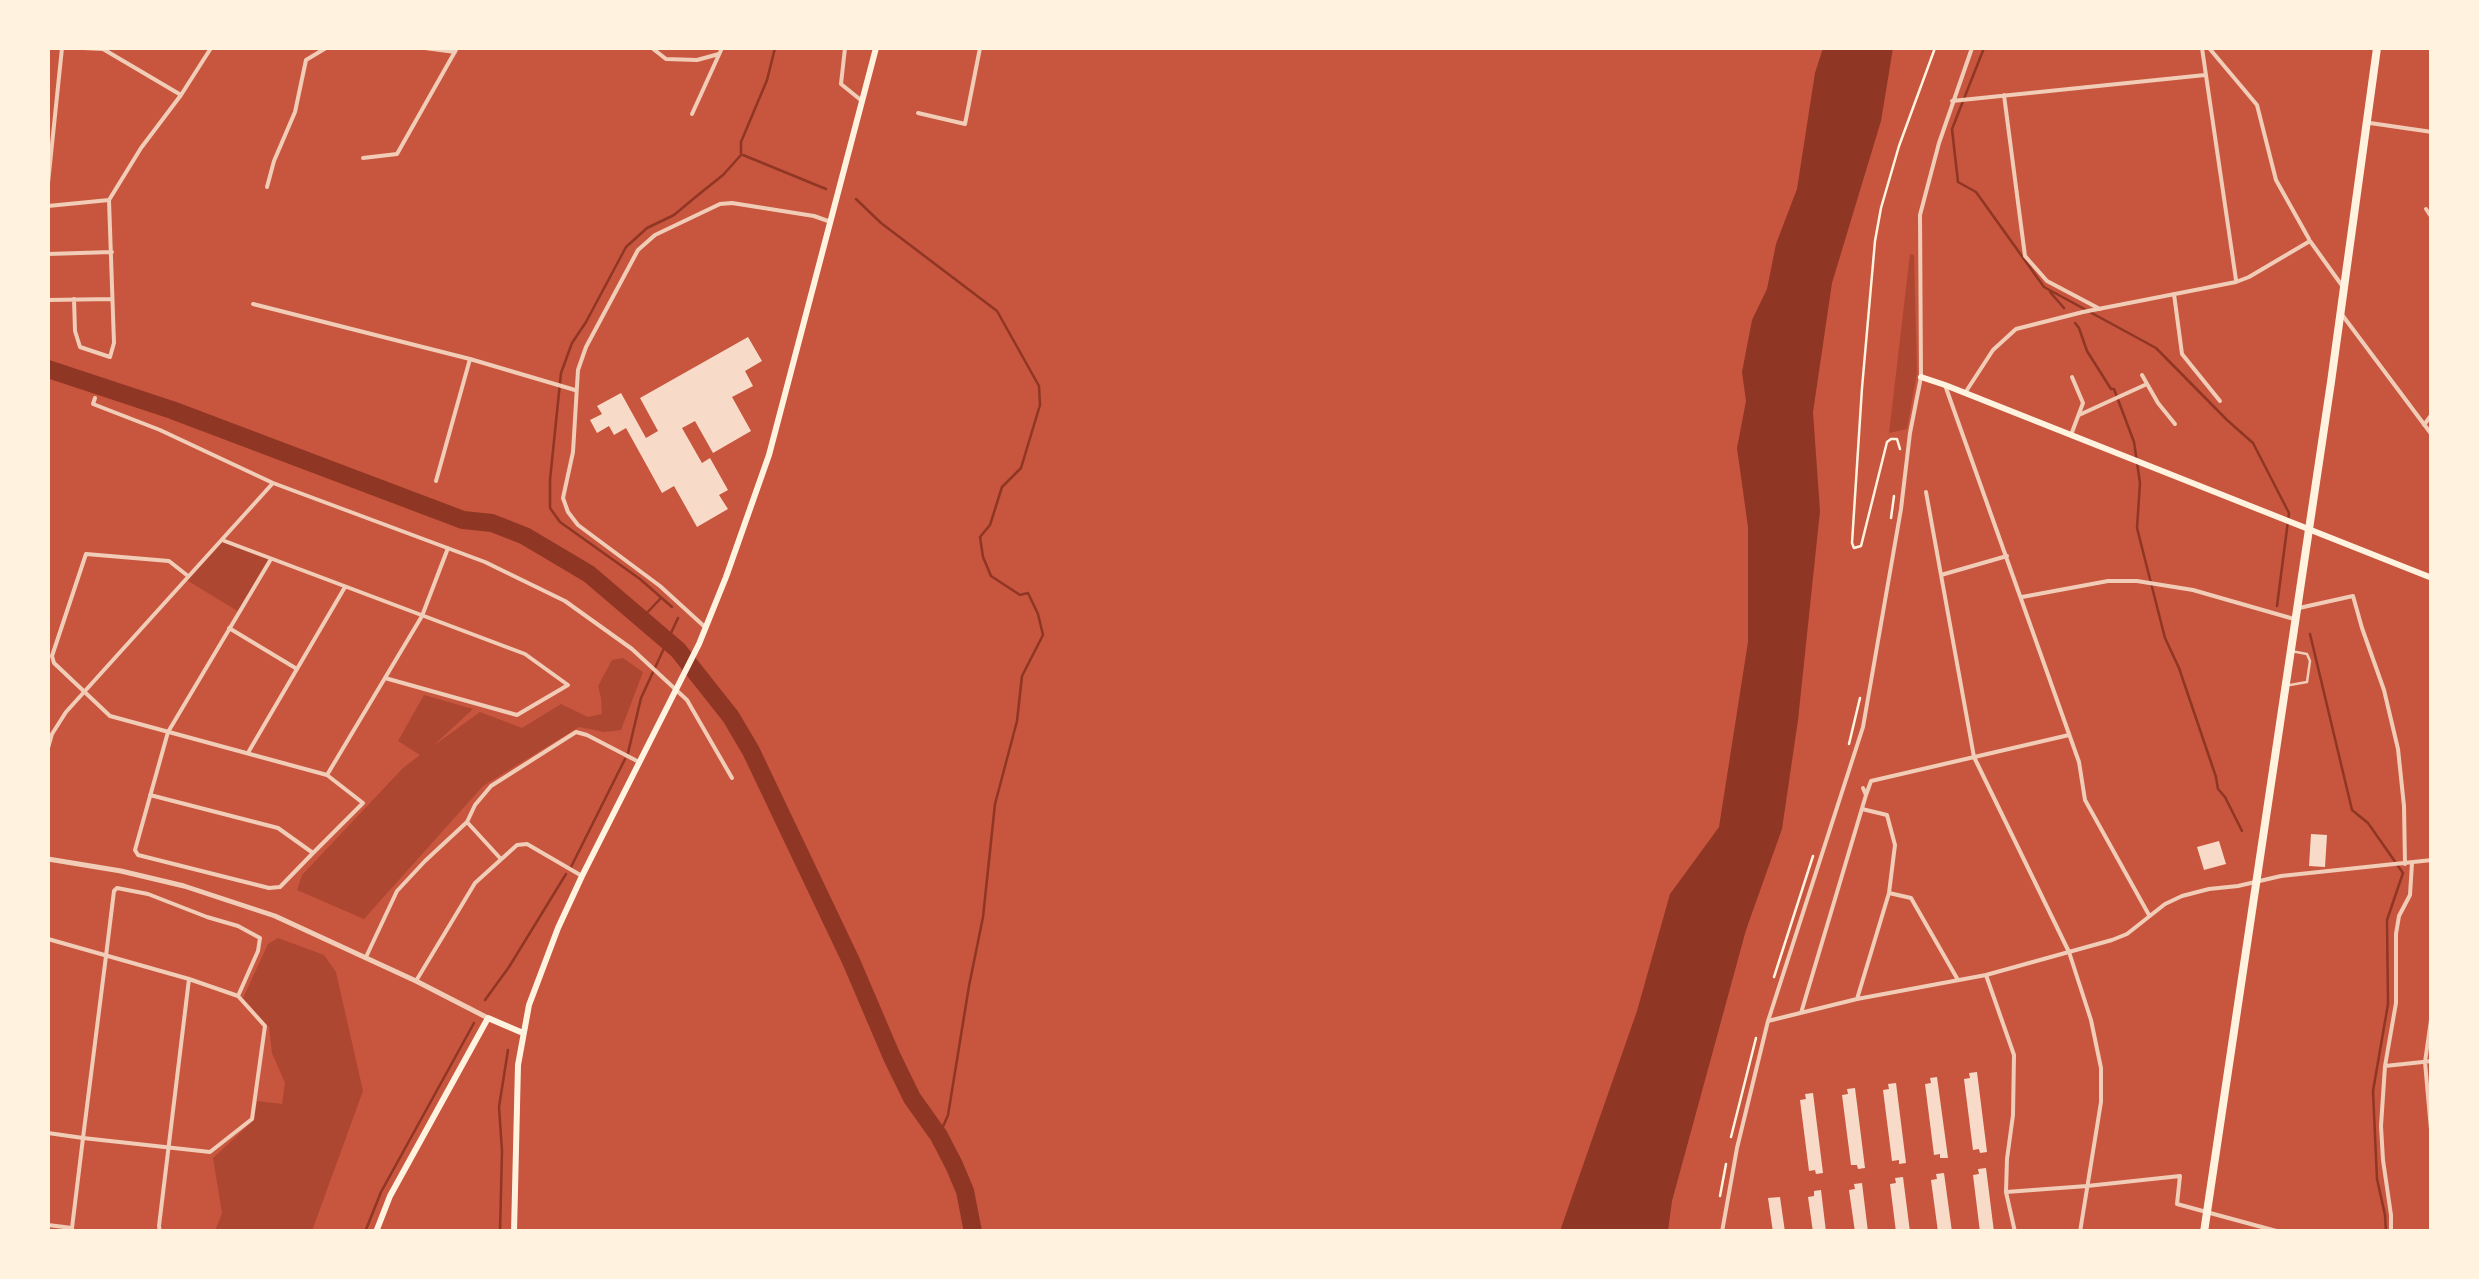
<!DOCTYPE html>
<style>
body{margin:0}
#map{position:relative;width:2479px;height:1279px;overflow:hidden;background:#c8553d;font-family:Roboto,sans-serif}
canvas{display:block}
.frame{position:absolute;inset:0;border:50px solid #fff3e0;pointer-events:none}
</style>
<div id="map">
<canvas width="2479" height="1279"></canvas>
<div class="frame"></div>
</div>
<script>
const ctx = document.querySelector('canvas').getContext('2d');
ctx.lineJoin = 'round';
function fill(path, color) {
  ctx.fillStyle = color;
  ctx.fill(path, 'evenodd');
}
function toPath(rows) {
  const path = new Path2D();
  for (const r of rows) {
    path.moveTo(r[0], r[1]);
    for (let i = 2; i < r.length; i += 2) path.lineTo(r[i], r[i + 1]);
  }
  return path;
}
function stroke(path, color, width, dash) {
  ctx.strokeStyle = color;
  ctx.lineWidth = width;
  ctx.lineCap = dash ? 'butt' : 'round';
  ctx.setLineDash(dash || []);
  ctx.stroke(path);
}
const green = toPath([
 [1910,254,1914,255,1917,373,1907,429,1889,433],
 [222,540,271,559,239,612,185,579],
 [623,658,643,672,621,730,604,732,579,727,483,786,364,919,297,890,302,875,403,768,420,755,398,741,424,695,473,709,433,746,480,712,522,728,561,704,588,717,602,714,601,698,598,686,612,660],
 [278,938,324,955,336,972,363,1091,312,1231,215,1231,222,1213,213,1158,254,1120,257,1101,282,1104,285,1083,272,1053,269,1027,243,998,268,944]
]);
const water = toPath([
 [1823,48,1893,48,1881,121,1832,283,1813,412,1820,511,1798,720,1782,829,1746,930,1672,1201,1668,1231,1560,1231,1637,1011,1670,894,1719,827,1748,642,1748,527,1737,448,1746,401,1742,372,1752,320,1767,289,1776,244,1797,189,1815,73]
]);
const stream = toPath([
 [1984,48,1952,129,1958,182,1976,192,2044,287,2156,348,2227,420,2253,443,2289,513,2277,606],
 [741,153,741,142,767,80,775,48],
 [743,155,826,189],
 [856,199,881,223,997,311,1039,386,1040,405,1021,468,1002,487,990,525,980,537,983,557,991,576,1020,595,1028,593,1038,614,1043,635,1022,676,1017,721,995,804,983,917,969,986,948,1115,939,1136],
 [2050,292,2064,308],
 [2075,323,2079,328,2087,351,2111,389,2114,389,2134,442,2140,483,2137,528,2165,638,2179,668,2216,777,2218,789,2225,797,2242,831],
 [672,607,640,579,560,522,550,508,550,480,561,373,572,343,586,322,626,247,647,228,674,215,698,195,723,175,741,155],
 [642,618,661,598],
 [2310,634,2352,810,2368,823,2403,873,2387,920,2388,1004,2373,1091,2377,1179,2385,1215,2386,1232],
 [628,753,641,698,678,618],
 [571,867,625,759],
 [485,1000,509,967,566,874],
 [365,1232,381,1192,474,1023],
 [500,1232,502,1151,499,1107,508,1050]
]);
const river = toPath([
 [48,369,172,410,463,520,492,523,525,536,589,574,678,650,731,717,751,751,851,961,892,1057,912,1098,939,1136,954,1165,965,1191,973,1232]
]);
const building = toPath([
 [748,337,762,361,745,371,753,386,732,397,751,431,713,453,695,421,682,428,702,463,710,458,728,490,719,495,728,509,697,527,674,486,662,493,626,428,614,435,609,426,597,433,590,420,602,414,597,406,621,393,646,438,658,431,640,398],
 [2311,834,2327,835,2325,867,2309,866],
 [2219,841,2226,864,2204,870,2197,847],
 [1977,1072,1987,1152,1980,1153,1979,1149,1973,1150,1964,1079,1970,1078,1969,1073],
 [1937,1077,1948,1158,1940,1158,1940,1154,1934,1155,1925,1084,1931,1083,1930,1078],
 [1896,1083,1906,1163,1899,1164,1899,1160,1892,1161,1883,1090,1889,1089,1888,1084],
 [1855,1088,1865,1168,1858,1169,1857,1165,1851,1165,1842,1095,1848,1094,1847,1089],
 [1813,1093,1823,1173,1816,1174,1815,1170,1809,1171,1800,1100,1806,1099,1805,1094],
 [1986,1168,1994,1232,1980,1232,1973,1175,1979,1174,1978,1169],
 [1944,1173,1952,1232,1938,1232,1931,1180,1937,1179,1936,1174],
 [1903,1177,1910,1232,1896,1232,1890,1184,1896,1183,1895,1178],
 [1862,1183,1868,1232,1855,1232,1849,1190,1855,1189,1854,1184],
 [1821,1190,1826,1232,1813,1232,1808,1197,1814,1196,1814,1191],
 [1780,1197,1785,1232,1773,1232,1768,1198]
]);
const path = toPath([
 [1900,449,1897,439,1891,439,1887,442,1861,546,1854,548,1852,543,1862,388,1875,241,1881,208,1899,146,1935,48],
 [1891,518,1894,496],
 [1849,744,1860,698],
 [1774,977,1813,856],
 [1731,1137,1756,1038],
 [1720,1196,1726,1164]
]);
const service = toPath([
 [2290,685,2307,682,2310,661,2307,654,2291,651]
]);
const minor = toPath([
 [83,48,103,49,181,95],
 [425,48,455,52],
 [652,48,666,59,697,60,719,54],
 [845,48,841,84,862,101],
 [2202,48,2236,280],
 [2209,48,2257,105,2276,180,2309,239],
 [2004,95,2025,256,2047,281,2100,309],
 [1952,101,2205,75],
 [918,113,965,124,980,48],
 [692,114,722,48],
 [2370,123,2432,132],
 [363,158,397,154,457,48],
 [48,183,62,48],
 [267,187,274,161,295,112,306,60,326,48],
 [48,206,109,200],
 [2426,209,2432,218],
 [48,254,112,252],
 [2174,294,2182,354,2220,401],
 [74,299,75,331,80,347,110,357,114,343,109,200,141,148,181,95,211,48],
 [48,300,112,299],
 [253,304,470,359,575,390],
 [2343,316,2432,435],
 [2142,375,2158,403,2175,424],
 [1945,385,2079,762,2085,800,2149,915],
 [1965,393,1993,350,2016,329,2083,312,2236,282,2249,277,2310,241,2343,287],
 [95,398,93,404,160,430,273,483,485,562,565,601,632,649,687,700,732,778],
 [2079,415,2147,384],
 [2424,425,2432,414],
 [2071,435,2083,403,2072,377],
 [436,481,470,359],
 [1926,492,1974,757,2069,952,2091,1020,2101,1068,2101,1102,2080,1232],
 [222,540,525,654,568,685,517,715,385,678],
 [271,559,168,732,135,850,138,855,269,888,280,887,313,853],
 [1941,575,2007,556],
 [2022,597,2108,581,2137,581,2193,590,2294,619],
 [2299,608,2353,596,2362,628,2384,690,2398,749,2404,806,2405,864],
 [229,628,297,669],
 [706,628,660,586,578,525,568,512,563,498,573,452,578,370,586,347,638,250,655,235,720,204,732,203,814,216,828,221],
 [48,748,52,734,66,712,273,483],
 [249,751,345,587],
 [327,775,422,616,448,548],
 [150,795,278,828,313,853,363,803,327,775,110,716,54,663,52,656,86,554,169,561,188,576],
 [1866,795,1871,781,2069,735],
 [1862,809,1887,815,1895,845,1889,893],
 [467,822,500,858],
 [48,939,189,979,238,996],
 [366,957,397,891,425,861,467,822,475,805,491,786,576,732,587,735,639,762],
 [1986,975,2014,1055,2013,1115,2007,1159,2006,1192,2015,1232],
 [416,981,475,883,517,845,527,844,582,876],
 [1857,999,1889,893,1911,898,1958,980],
 [1801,1013,1866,795,1863,788],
 [2432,1013,2425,1062,2432,1141],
 [1768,1021,1857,999,1986,975,2112,940,2127,934,2165,904,2182,896,2209,889,2238,886,2281,876,2432,860],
 [2385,1066,2432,1061],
 [48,1133,83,1138,210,1152,252,1119,265,1026,238,996,258,951,260,938,238,926,207,917,148,894,117,888,114,891,106,956,83,1138,72,1228,72,1232],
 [2006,1192,2087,1186,2180,1176,2177,1204,2280,1232],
 [48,1225,72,1228],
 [160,1232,159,1226,189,979],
 [1722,1232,1737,1148,1768,1021,1863,727,1901,509,1910,433,1921,377,1920,215,1939,143,1972,48],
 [2391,1232,2391,1215,2383,1160,2381,1126,2385,1066,2396,1003,2396,934,2399,916,2410,895,2412,863]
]);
const tertiary = toPath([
 [48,859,121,871,184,886,275,916,416,981,488,1018]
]);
const secondary = toPath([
 [1921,377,1945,385,2432,578],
 [376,1232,390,1196,488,1018,523,1033],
 [514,1232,518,1065,529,1005,558,928,582,876,699,644,726,577,769,455,876,48]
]);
const primary = toPath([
 [2204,1232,2331,382,2377,48]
]);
fill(green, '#ae4732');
fill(water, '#8f3625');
stroke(stream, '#8f3625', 2.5);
stroke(river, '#8f3625', 18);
fill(building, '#f7dbc8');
stroke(path, '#fff3e0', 2.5);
stroke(service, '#f1ccb7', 2.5);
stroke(minor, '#f1ccb7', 4);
stroke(tertiary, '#f1ccb7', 5);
stroke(secondary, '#fff3e0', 6);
stroke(primary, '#fff3e0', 8);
</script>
